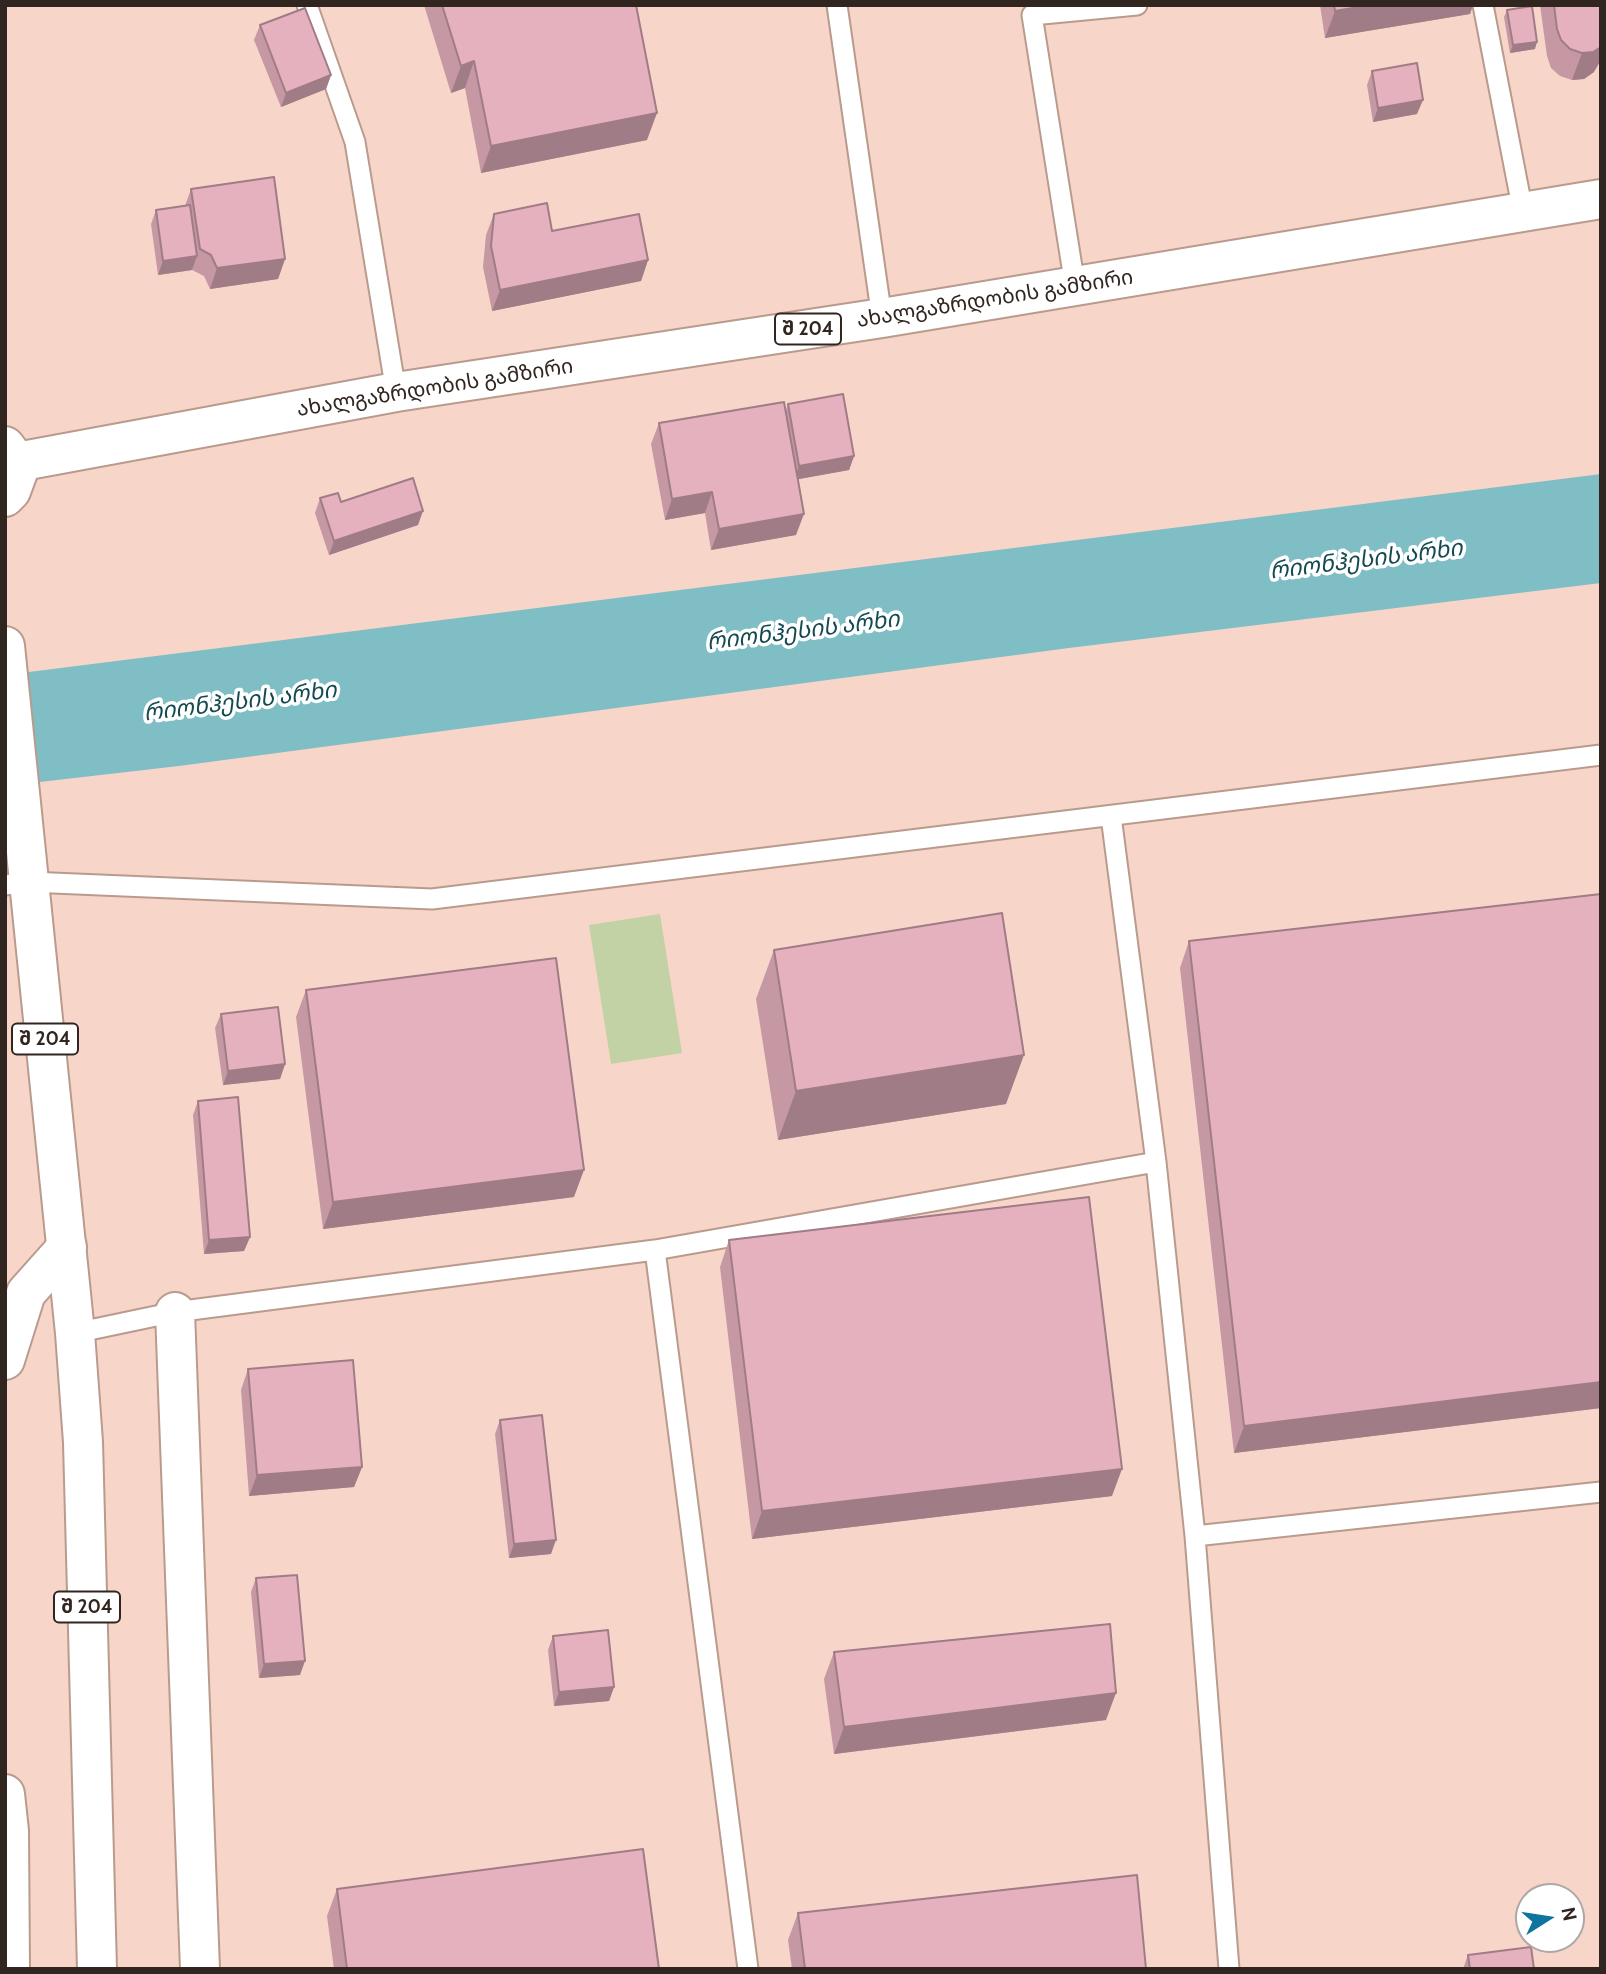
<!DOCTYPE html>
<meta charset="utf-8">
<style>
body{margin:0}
#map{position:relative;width:1606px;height:1974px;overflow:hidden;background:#f7d6c9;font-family:Cabin,sans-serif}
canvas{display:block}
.frame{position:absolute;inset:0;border:7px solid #312520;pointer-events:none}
.north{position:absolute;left:1515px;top:1883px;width:70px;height:70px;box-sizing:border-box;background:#fff;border:2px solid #ada8a6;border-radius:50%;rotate:78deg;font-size:19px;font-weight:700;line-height:28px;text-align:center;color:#312520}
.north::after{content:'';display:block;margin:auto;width:24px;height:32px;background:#0f74a0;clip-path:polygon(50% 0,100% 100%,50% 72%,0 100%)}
</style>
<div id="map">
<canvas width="1606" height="1974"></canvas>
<div class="frame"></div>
<div class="north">N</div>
</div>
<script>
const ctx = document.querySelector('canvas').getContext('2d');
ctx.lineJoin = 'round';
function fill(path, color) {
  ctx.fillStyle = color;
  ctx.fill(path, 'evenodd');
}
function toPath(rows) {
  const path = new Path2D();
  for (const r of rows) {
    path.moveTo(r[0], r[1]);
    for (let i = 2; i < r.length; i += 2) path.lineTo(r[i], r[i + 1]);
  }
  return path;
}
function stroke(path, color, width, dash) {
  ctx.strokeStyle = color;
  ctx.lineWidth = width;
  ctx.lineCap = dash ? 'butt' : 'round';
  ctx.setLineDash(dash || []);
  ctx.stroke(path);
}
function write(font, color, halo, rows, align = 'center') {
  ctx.font = font + ' Cabin,"Noto Sans Georgian",sans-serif';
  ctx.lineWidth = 7;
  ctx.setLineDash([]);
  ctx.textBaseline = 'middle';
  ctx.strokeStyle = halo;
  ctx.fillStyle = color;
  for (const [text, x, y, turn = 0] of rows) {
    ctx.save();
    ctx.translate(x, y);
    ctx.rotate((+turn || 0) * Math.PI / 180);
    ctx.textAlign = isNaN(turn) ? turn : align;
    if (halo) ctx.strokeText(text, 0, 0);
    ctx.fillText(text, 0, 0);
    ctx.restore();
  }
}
const green = toPath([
 [660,914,682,1053,611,1064,589,925]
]);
const water = toPath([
 [1601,474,1601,583,1069,648,179,766,5,786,5,675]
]);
const lane = toPath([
 [307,5,355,142,396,392],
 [837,5,882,318],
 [1483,5,1523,212],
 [1075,286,1032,15,1137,5],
 [1111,816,1156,1162],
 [5,885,29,882,432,899,1601,755],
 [655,1250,748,1969],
 [75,1333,175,1312,655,1250,1156,1162,1195,1536,1229,1969],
 [1195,1536,1601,1492]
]);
const street = toPath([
 [175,1312,200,1969],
 [5,1360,26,1293,67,1247],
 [5,1794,9,1831,10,1969]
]);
const primary = toPath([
 [5,446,17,462,18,472,11,491,5,497],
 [17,462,396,392,882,318,1601,199],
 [5,646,75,1333,83,1442,97,1969]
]);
const wall = toPath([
 [424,5,636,5,647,140,481,173,465,88,451,93],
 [1320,5,1473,5,1470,14,1325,38],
 [1540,5,1601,5,1594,72,1584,79,1572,80,1560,76,1551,68,1547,56],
 [1507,10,1535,49,1510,53,1504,17],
 [260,25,331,75,326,89,281,107,254,40],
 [1372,71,1417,114,1373,122,1367,85],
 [191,189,285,259,278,279,210,289,204,276,192,270,158,275,151,224,156,210,185,206],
 [494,214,648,260,641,281,492,311,483,267,486,235],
 [788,404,854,456,849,470,798,479,796,535,711,550,705,513,665,520,651,444,659,423,786,410],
 [320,498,341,502,418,525,329,555,315,513],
 [1601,799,1601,821,1599,804],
 [1601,894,1601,1408,1234,1453,1180,968,1189,941],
 [774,950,1006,1104,778,1140,756,999],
 [306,990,574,1197,323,1229,296,1017],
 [221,1014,285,1064,280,1079,223,1085,215,1028],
 [198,1101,250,1237,244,1251,204,1254,193,1115],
 [729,1240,1112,1496,752,1539,720,1267],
 [248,1369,362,1467,354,1487,249,1496,241,1390],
 [500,1420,551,1554,509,1558,495,1434],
 [256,1578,300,1675,259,1678,251,1592],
 [553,1636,614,1687,609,1701,554,1706,548,1650],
 [834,1652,1106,1720,834,1754,824,1679],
 [337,1889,659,1969,334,1969,327,1916],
 [798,1913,1146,1969,792,1969,788,1940],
 [1468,1955,1534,1969,1463,1969]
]);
const shadedWall = toPath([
 [1370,5,1473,5,1470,14,1325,38,1335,11],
 [1537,42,1535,49,1510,53,1513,45],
 [1601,47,1601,60,1594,72,1584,79,1572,80,1582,53],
 [474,61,465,88,451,93,461,66],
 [331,75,326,89,281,107,286,93],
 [1423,100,1417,114,1373,122,1378,108],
 [657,113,647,140,481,173,491,146],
 [197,256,192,270,158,275,163,261],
 [285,259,278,279,210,289,217,268],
 [648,260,641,281,492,311,500,290],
 [854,456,849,470,794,480,799,466],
 [712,492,705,513,665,520,672,499],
 [423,511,418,525,329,555,334,541],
 [804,514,796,535,711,550,719,529],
 [1024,1055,1006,1104,778,1140,796,1091],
 [285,1064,280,1079,223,1085,228,1071],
 [584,1170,574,1197,323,1229,333,1202],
 [250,1237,244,1251,204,1254,209,1240],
 [1601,1382,1601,1408,1234,1453,1244,1426],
 [362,1467,354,1487,249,1496,257,1475],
 [1122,1469,1112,1496,752,1539,762,1511],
 [556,1540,551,1554,509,1558,514,1544],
 [305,1661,300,1675,259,1678,264,1664],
 [614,1687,609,1701,554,1706,559,1692],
 [1116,1693,1106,1720,834,1754,844,1727]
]);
const building = toPath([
 [442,5,636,5,657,113,491,146,474,61,461,66,442,5],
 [1334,5,1370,5,1335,11,1334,5],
 [1554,5,1601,5,1601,47,1593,52,1582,53,1570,49,1561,40,1557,29,1554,5],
 [1532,6,1537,42,1513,45,1507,10,1532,6],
 [305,8,331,75,286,93,260,25,305,8],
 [1417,63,1423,100,1378,108,1372,71,1417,63],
 [274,177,285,259,217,268,211,255,200,249,191,189,274,177],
 [547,203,552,231,639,214,648,260,500,290,491,246,494,214,547,203],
 [190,205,197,256,163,261,156,210,190,205],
 [843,394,854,456,799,466,788,404,843,394],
 [784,402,804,514,719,529,712,492,672,499,659,423,784,402],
 [413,478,423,511,334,541,320,498,338,493,341,502,413,478],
 [1601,894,1601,1382,1244,1426,1189,941,1601,894],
 [1002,913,1024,1055,796,1091,774,950,1002,913],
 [556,958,584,1170,333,1202,306,990,556,958],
 [278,1007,285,1064,228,1071,221,1014,278,1007],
 [238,1097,250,1237,209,1240,198,1101,238,1097],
 [1089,1197,1122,1469,762,1511,729,1240,1089,1197],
 [353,1360,362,1467,257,1475,248,1369,353,1360],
 [542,1415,556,1540,514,1544,500,1420,542,1415],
 [297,1575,305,1661,264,1664,256,1578,297,1575],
 [1110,1624,1116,1693,844,1727,834,1652,1110,1624],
 [608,1630,614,1687,559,1692,553,1636,608,1630],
 [643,1849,659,1969,347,1969,337,1889,643,1849],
 [1137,1875,1146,1969,805,1969,798,1913,1137,1875],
 [1531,1947,1534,1969,1470,1969,1468,1955,1531,1947]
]);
const shields = [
 [808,329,66],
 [45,1039,66],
 [87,1607,66]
];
const shieldNames = [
 ["შ 204",808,329],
 ["შ 204",45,1039],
 ["შ 204",87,1607]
];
const streetNames = [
 ["ახალგაზრდობის გამზირი",995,299,-9],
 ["ახალგაზრდობის გამზირი",435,388,-9]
];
const waterNames = [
 ["რიონჰესის არხი",1366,560,-7],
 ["რიონჰესის არხი",803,631,-7],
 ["რიონჰესის არხი",240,702,-7]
];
fill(green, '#c2d2a5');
fill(water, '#80bec5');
stroke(lane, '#b99b8e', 23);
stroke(street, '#b99b8e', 42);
stroke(primary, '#b99b8e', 42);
stroke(lane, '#fff', 19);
stroke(street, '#fff', 38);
stroke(primary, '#fff', 38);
fill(wall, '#c598a4');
fill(shadedWall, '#a07c86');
fill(building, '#e5b1bf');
stroke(building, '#a07c86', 2);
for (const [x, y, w] of shields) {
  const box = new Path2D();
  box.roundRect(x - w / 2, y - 15.5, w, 31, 5);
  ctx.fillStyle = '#fff';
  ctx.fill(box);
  stroke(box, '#312520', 2);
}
write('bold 19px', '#312520', null, shieldNames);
write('21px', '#312520', '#fff', streetNames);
write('italic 23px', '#144b51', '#fff', waterNames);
</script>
